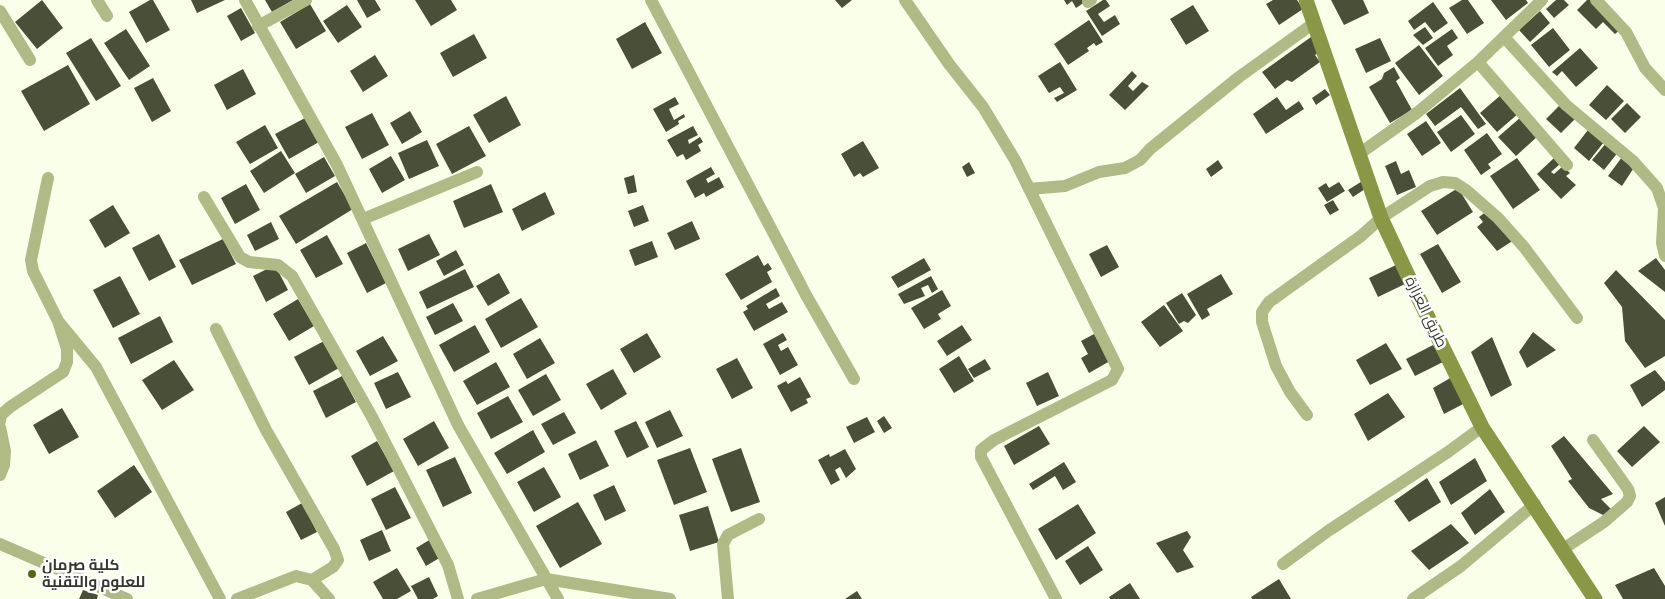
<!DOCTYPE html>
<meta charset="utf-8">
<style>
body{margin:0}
canvas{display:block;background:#faffe9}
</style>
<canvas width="1665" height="599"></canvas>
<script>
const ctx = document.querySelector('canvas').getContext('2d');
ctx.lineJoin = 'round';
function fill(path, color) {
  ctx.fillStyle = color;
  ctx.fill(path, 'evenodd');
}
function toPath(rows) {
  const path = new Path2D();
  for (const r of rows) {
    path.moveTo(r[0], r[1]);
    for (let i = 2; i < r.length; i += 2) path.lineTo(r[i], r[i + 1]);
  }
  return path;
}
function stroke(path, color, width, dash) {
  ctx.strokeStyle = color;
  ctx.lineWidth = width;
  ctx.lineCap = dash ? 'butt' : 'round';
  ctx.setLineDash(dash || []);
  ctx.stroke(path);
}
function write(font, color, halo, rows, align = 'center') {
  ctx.font = font + ' "Playfair Display",Cairo,serif';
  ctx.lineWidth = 5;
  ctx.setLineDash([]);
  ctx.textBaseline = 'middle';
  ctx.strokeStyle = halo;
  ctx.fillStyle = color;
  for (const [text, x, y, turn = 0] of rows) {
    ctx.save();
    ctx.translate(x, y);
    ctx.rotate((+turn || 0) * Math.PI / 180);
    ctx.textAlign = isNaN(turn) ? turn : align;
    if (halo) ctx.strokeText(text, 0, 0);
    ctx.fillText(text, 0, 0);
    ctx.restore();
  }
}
const building = toPath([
 [42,0,63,28,37,49,15,22],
 [150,0,153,0,170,30,146,43,129,12],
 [191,0,225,0,197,13],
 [265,0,293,0,272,12],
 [357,0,375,0,381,10,367,18],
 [415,0,451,0,457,10,431,26],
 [835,0,852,0,842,8],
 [1064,0,1088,0,1076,8,1072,1,1067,5],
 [1103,0,1106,0,1110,6,1098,14,1104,22,1115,15,1120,24,1102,36,1086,11],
 [1273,0,1297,0,1303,9,1279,25,1266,4],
 [1331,0,1363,0,1369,13,1344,25],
 [1462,0,1468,0,1484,23,1467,34,1449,8],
 [1491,0,1526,0,1528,3,1506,20],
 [1556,0,1564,0,1569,5,1554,18,1546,9],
 [1587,0,1593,0,1621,29,1615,34,1603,22,1596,29,1577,10],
 [1433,2,1448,23,1434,33,1425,22,1414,30,1408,21],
 [310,4,326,31,296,49,280,22],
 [347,5,362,27,338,43,323,21],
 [1193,5,1209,31,1186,45,1170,19],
 [241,8,255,33,241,41,227,16],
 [1540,11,1550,23,1530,42,1519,30],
 [1089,20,1103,42,1096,46,1094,43,1087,48,1089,51,1068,65,1054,44],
 [645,22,662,53,632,69,616,39],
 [1425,27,1433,38,1423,45,1413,35],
 [1553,28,1570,50,1549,67,1531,45],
 [126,29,150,66,129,80,104,43],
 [1452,29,1458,38,1447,46,1453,55,1438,66,1425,48],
 [474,34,487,58,453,77,440,53],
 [1311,37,1321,51,1315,55,1320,62,1292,82,1287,80,1275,89,1262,72],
 [91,38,121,86,96,101,66,53],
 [1380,38,1391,61,1366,73,1355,49],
 [1419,45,1443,76,1419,95,1395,63],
 [1580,48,1598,68,1576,87,1562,71,1557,76,1552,72],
 [375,55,388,76,363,92,350,71],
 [1060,62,1077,90,1057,102,1054,98,1064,93,1060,87,1049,93,1038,76],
 [68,65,90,104,44,131,21,91],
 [1394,67,1400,78,1396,81,1412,110,1390,123,1369,87,1382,79,1384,73],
 [243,69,256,94,227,110,214,85],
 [1132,71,1137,76,1128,86,1133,91,1142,82,1149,86,1125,110,1109,95],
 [153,78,171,111,152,122,134,88],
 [1607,85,1624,101,1606,120,1589,105],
 [1460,88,1486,124,1478,129,1461,107,1435,126,1426,114],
 [1325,89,1330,95,1316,105,1312,98],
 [1502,94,1519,113,1497,132,1480,113],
 [506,96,521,125,489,143,473,115],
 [675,97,679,104,669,109,674,120,684,114,685,117,678,121,679,124,666,132,653,109],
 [1277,97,1286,110,1299,101,1304,109,1266,134,1253,114],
 [1562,103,1577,117,1561,133,1546,119],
 [1627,103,1641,117,1625,133,1611,119],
 [410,111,422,132,402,144,390,123],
 [372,113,389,145,362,159,345,127],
 [1461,115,1475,134,1451,152,1437,132],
 [1521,117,1538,136,1516,156,1498,137],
 [305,118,319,142,289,159,275,134],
 [1426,121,1441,143,1422,156,1407,134],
 [265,125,278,148,250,164,236,142],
 [469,126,486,156,452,174,436,144],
 [693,126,698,135,688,140,689,144,700,137,703,142,698,145,701,151,686,160,683,154,677,157,667,140],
 [1588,130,1604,142,1589,161,1574,148],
 [1487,133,1502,154,1488,164,1491,168,1481,175,1464,150],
 [427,140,439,166,409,179,398,153],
 [863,141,879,168,863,177,860,173,854,177,841,154],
 [1607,142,1619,151,1604,170,1592,160],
 [281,151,295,173,264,193,250,171],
 [391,156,405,180,382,193,369,169],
 [324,157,335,176,306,193,295,174],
 [1622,157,1635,166,1622,186,1608,176],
 [1517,158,1540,190,1513,209,1490,176],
 [1554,158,1560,164,1551,172,1554,174,1563,166,1570,173,1566,176,1576,185,1561,199,1537,174],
 [1218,160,1223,168,1211,177,1206,169],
 [1396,161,1401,174,1409,170,1416,187,1397,195,1385,166],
 [969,162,975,173,967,177,962,167],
 [711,167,715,174,706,179,708,183,719,177,724,187,706,197,704,193,695,198,686,181],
 [634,175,637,192,628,194,624,178],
 [1364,180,1368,187,1353,197,1348,190],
 [337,182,353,209,296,244,279,216],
 [1339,182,1345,191,1327,202,1318,188,1326,183,1329,188],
 [246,184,260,210,235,224,221,198],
 [491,184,503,212,464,228,453,201],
 [1458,188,1473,212,1437,235,1421,211],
 [545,192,555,214,522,231,512,209],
 [1333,200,1339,210,1330,215,1324,205],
 [113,205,130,233,105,248,89,220],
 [643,205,649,221,634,227,628,211],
 [1487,211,1514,240,1497,251,1477,227,1483,222,1479,217],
 [692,221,700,239,675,250,667,233],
 [271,222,279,239,255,251,247,235],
 [159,234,176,267,149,281,132,248],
 [429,234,440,255,408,271,398,249],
 [327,235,343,264,316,278,300,250],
 [223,239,236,264,192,285,179,260],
 [652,241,658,257,635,266,629,250],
 [366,243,386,283,367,293,347,253],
 [1438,244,1461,282,1442,293,1420,254],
 [1107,245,1119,267,1101,277,1089,254],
 [456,250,464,265,444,276,436,261],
 [758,255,764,266,768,263,772,269,767,272,772,282,741,300,725,274],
 [924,258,931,270,898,288,891,277],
 [1656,258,1665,270,1665,292,1638,271],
 [1398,264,1407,283,1378,297,1369,278],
 [275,265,288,290,266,302,253,276],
 [465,269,474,287,427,309,419,292],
 [1616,270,1665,320,1665,356,1645,368,1625,341,1622,307,1604,283],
 [499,273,510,293,488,306,476,286],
 [1221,274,1233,294,1207,309,1210,315,1202,320,1187,294],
 [120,276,140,314,113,328,93,290],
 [931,276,938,289,932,293,928,285,921,288,925,296,904,304,898,294],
 [776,288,780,296,766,304,769,309,782,302,788,312,754,331,743,312,748,309,746,306],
 [942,290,951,306,938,314,941,319,924,329,911,308],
 [1182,293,1196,315,1188,323,1184,321,1179,324,1166,303],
 [521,298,538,327,501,348,485,319],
 [298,299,314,326,289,341,273,314],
 [453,303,463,321,435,335,426,317],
 [1164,305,1183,331,1160,347,1141,322],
 [160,316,173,342,131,364,118,338],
 [475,325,490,352,454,372,439,345],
 [962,325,972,340,947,356,937,341],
 [1533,332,1556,350,1527,368,1519,352],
 [647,333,661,357,634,373,620,349],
 [783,333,787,340,778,345,781,351,788,347,798,365,780,375,763,344],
 [1094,334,1110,361,1089,373,1081,358,1088,354,1081,341],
 [383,336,398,361,370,376,356,351],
 [1492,337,1512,385,1491,397,1471,352],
 [540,338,555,363,527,379,513,354],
 [324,341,339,368,309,385,294,357],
 [1386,343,1402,369,1370,385,1356,360],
 [1433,345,1443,362,1415,376,1406,359],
 [959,356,974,381,954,393,939,369],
 [737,358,753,388,732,399,716,369],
 [985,359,991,369,974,378,968,369],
 [174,360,194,390,162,410,142,380],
 [496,362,510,387,477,405,463,381],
 [613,369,627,394,601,410,586,384],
 [1655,370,1665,382,1665,390,1642,407,1630,385],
 [398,372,411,397,386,409,374,383],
 [1048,372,1059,396,1037,406,1026,383],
 [546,374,561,400,533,416,518,390],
 [342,376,356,402,326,418,313,391],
 [800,377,811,397,806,399,808,403,791,412,777,386,786,381,788,384],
 [1452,377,1465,403,1444,414,1433,388],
 [1388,393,1405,417,1368,441,1354,414],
 [508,396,523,422,491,439,477,413],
 [62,408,79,437,49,454,33,425],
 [670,410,683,436,657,448,645,422],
 [564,412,576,433,553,445,541,424],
 [884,416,892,428,884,433,877,421],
 [867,417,875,432,854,443,846,427],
 [434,421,449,448,418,466,403,439],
 [636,421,649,447,627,458,614,431],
 [1039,426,1050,444,1014,465,1004,446],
 [1644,426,1660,442,1632,467,1617,451],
 [533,430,545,452,507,474,494,453],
 [1564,436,1613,494,1601,499,1612,510,1603,515,1589,508,1568,481,1572,479,1551,446],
 [596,440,609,466,580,480,568,454],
 [377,441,394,471,367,486,351,456],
 [690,448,707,492,674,505,657,460],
 [741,448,760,502,731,512,712,459],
 [845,449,856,469,846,478,840,467,835,470,840,480,831,485,818,460,829,454,830,457],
 [455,457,472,493,443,507,426,470],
 [1475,458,1487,481,1451,505,1439,482],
 [1064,462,1076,482,1063,490,1055,476,1033,490,1029,484],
 [134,465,152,492,115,518,97,491],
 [544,467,561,497,534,512,517,482],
 [1427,478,1441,502,1409,522,1394,501],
 [614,485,626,511,605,521,593,495],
 [395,487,411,518,386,530,371,499],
 [1490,489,1505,512,1475,535,1461,513],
 [1665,497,1665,526,1655,503],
 [578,502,602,544,560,568,536,526],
 [302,503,317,532,301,540,286,512],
 [1078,504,1096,533,1056,560,1038,529],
 [708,506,719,542,690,551,679,515],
 [1451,524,1469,543,1429,570,1411,551],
 [382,530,391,551,369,561,360,540],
 [1187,531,1191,537,1183,550,1194,567,1177,573,1156,543],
 [431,539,441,557,426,566,416,548],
 [1088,546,1103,570,1080,585,1065,561],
 [397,568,411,591,397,599,383,599,373,582],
 [1654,568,1665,586,1665,599,1623,599,1615,585],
 [429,577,438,596,433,599,418,599,411,586],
 [1279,579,1291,599,1252,599,1251,597],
 [1130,583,1140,599,1110,599,1109,597],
 [83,590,98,595,97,599,79,599],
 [857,591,862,599,845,599]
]);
const street = toPath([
 [97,0,107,16],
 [245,0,337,165,458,425,558,599],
 [651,0,806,295,854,379],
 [905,0,949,64,983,107,1015,160,1118,369,1112,380,994,440,981,450,981,457,1056,599],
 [1596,0,1626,32,1645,68,1665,90],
 [1088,2,1091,0],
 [0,11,30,60],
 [258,26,306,0],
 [1504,37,1566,105,1633,161,1657,188,1664,208,1662,243,1665,256],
 [1478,62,1567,165],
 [1359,154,1418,112,1478,62,1542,0],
 [1029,189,1065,186,1099,172,1125,168,1140,160,1150,149,1239,77,1314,23],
 [204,197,240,257,249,262,278,265,292,276,372,417,448,565,458,599],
 [363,219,477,172],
 [58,321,96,367,220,599],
 [216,329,266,430,334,549,338,560,333,567,312,580],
 [1307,415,1290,392,1276,366,1262,322,1262,312,1269,302,1361,236,1381,218,1430,186,1443,182,1455,183,1466,190,1498,218,1524,247,1577,318],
 [0,421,1,415,10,407,63,372,67,362,67,349,58,321,33,271,31,260,48,178],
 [0,427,5,451,4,465,0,475],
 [0,544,127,599],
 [1563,549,1604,522,1627,502,1630,496,1628,489,1593,440],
 [1283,564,1328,531,1448,452,1482,427],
 [237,599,296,576,312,580,329,599],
 [477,599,546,579,670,599],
 [728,599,723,544,728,535,759,519],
 [1413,599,1461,566,1535,504]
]);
const secondary = toPath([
 [1306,0,1381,218,1418,297,1482,427,1595,599]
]);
const markers = [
 [32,574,5,"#5a660b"]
];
const streetNames = [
 ["طريق العزازة",1426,312,64]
];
const poiNames = [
 ["كلية صرمان",42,565],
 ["للعلوم والتقنية",42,582]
];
fill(building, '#4a4f38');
stroke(street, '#afba85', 12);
stroke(secondary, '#8a9846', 15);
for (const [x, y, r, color] of markers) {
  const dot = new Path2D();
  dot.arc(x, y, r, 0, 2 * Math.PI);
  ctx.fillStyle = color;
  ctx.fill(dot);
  stroke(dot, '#fff', 2);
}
write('15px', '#35372d', '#fff', streetNames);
write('bold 15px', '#35372d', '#fff', poiNames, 'left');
</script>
